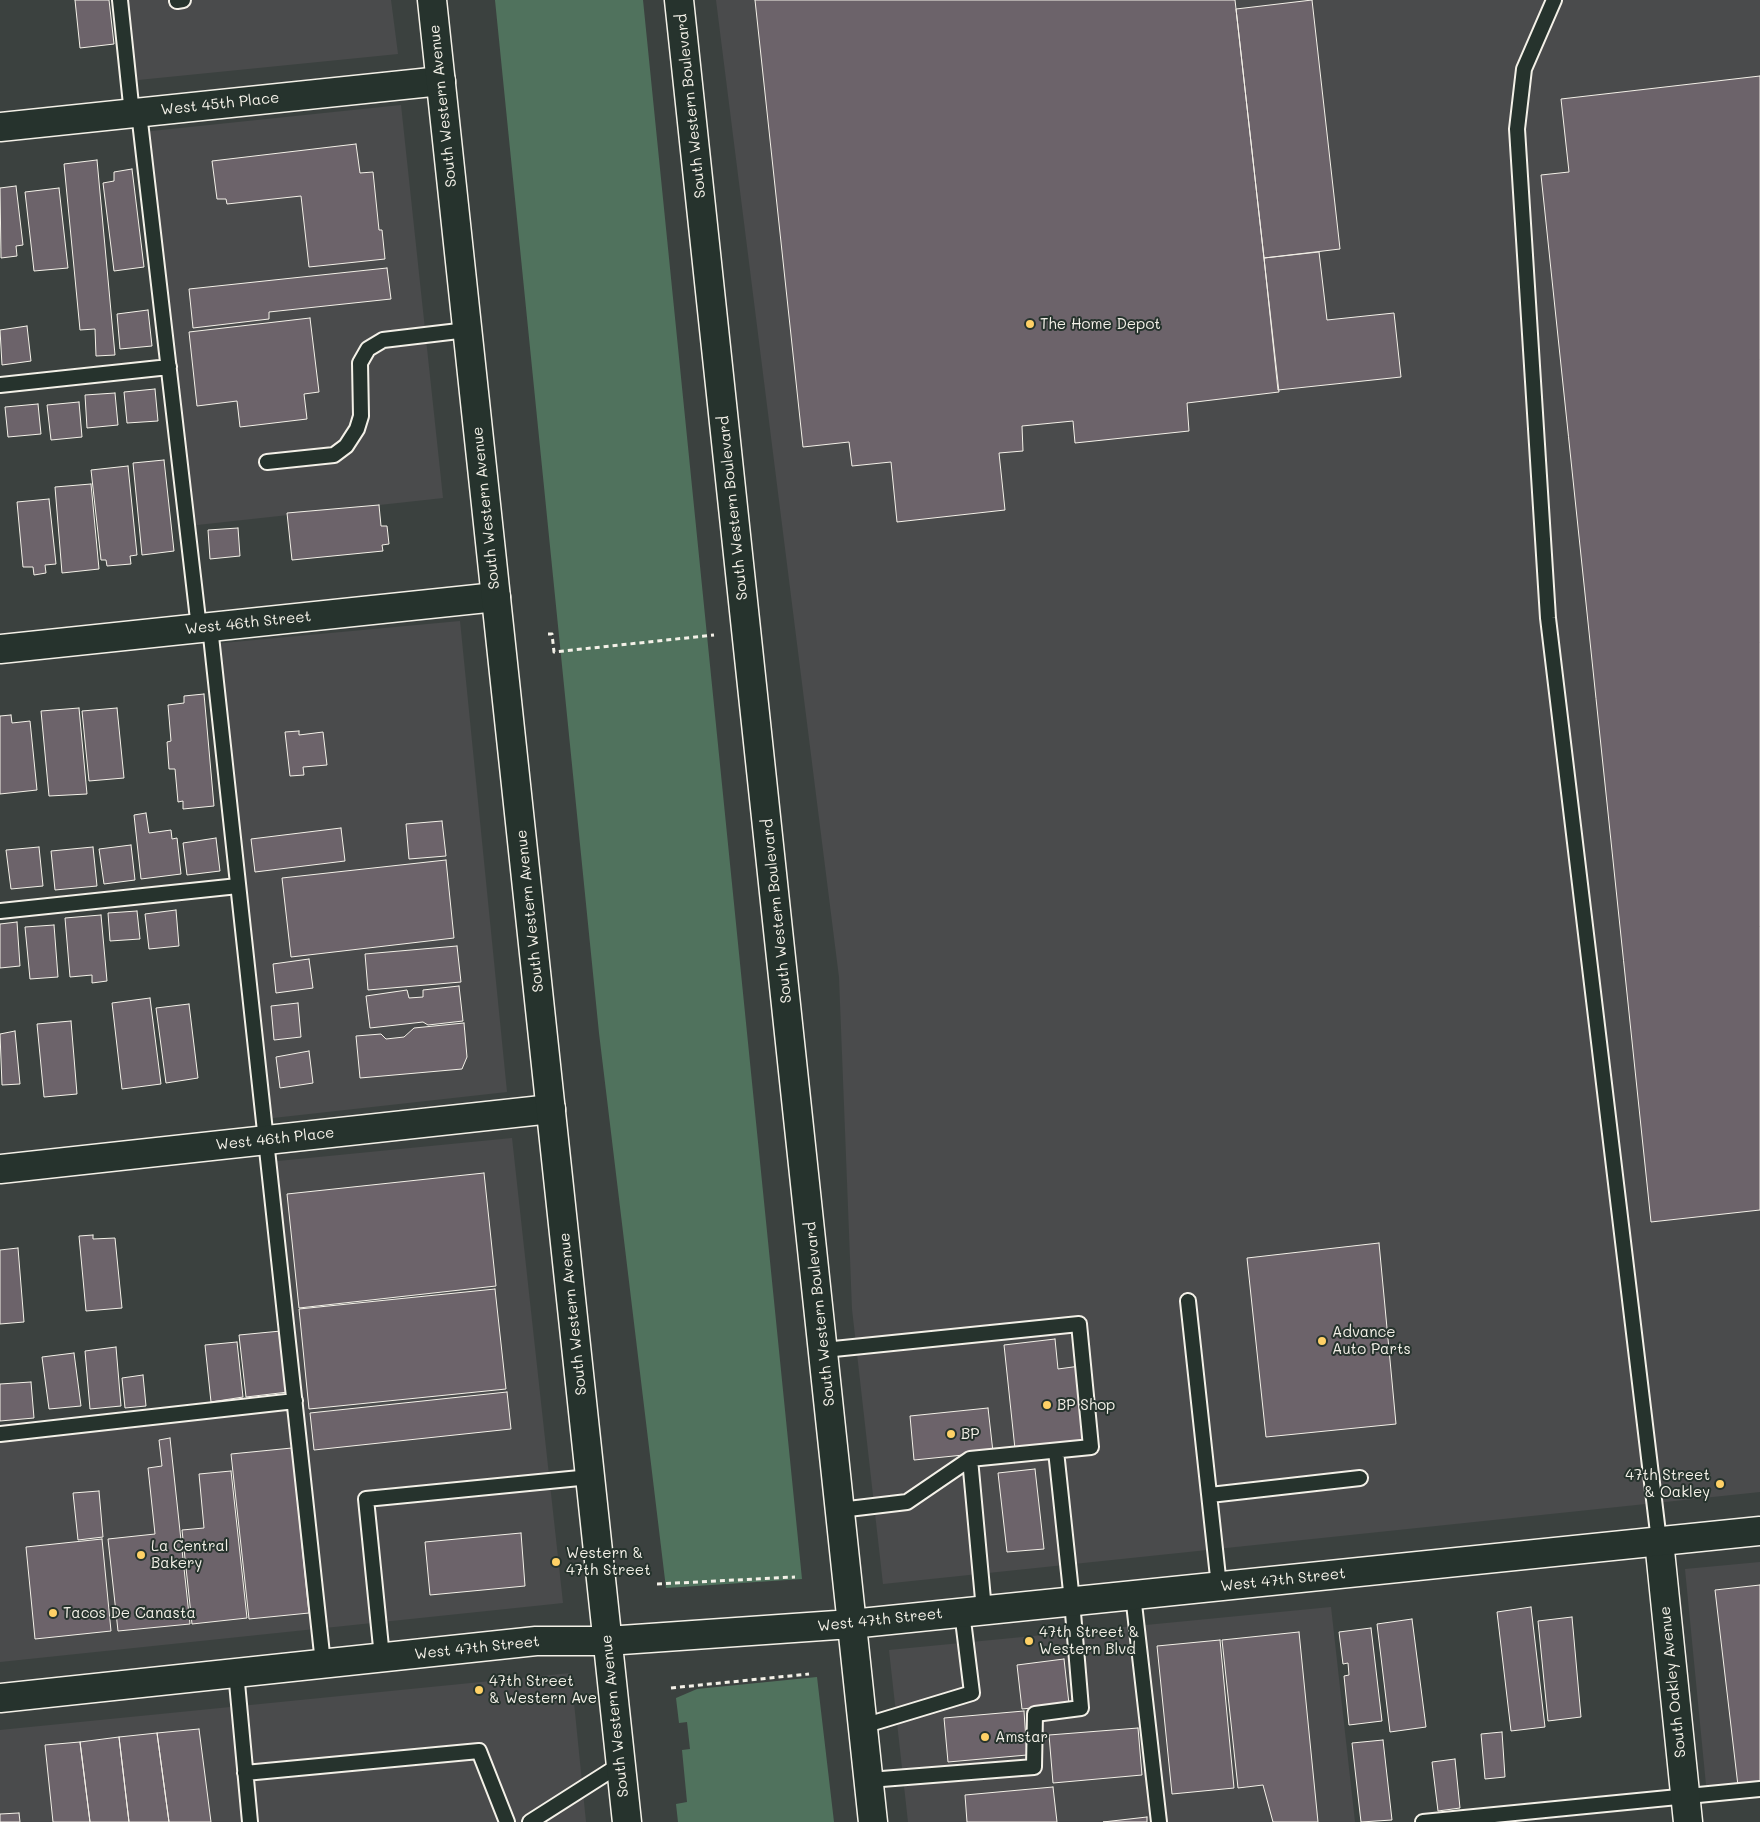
<!DOCTYPE html>
<style>
body{margin:0}
canvas{display:block;background:#3b413f}
</style>
<canvas width="1760" height="1822"></canvas>
<script>
const ctx = document.querySelector('canvas').getContext('2d');
ctx.lineJoin = 'round';
function fill(path, color) {
  ctx.fillStyle = color;
  ctx.fill(path, 'evenodd');
}
function toPath(rows) {
  const path = new Path2D();
  for (const r of rows) {
    path.moveTo(r[0], r[1]);
    for (let i = 2; i < r.length; i += 2) path.lineTo(r[i], r[i + 1]);
  }
  return path;
}
function stroke(path, color, width, dash) {
  ctx.strokeStyle = color;
  ctx.lineWidth = width;
  ctx.lineCap = dash ? 'butt' : 'round';
  ctx.setLineDash(dash || []);
  ctx.stroke(path);
}
function write(font, color, halo, rows, align = 'center') {
  ctx.font = font + ' Mali,sans-serif';
  ctx.lineWidth = 4;
  ctx.setLineDash([]);
  ctx.textBaseline = 'middle';
  ctx.strokeStyle = halo;
  ctx.fillStyle = color;
  for (const [text, x, y, turn = 0] of rows) {
    ctx.save();
    ctx.translate(x, y);
    ctx.rotate((+turn || 0) * Math.PI / 180);
    ctx.textAlign = isNaN(turn) ? turn : align;
    if (halo) ctx.strokeText(text, 0, 0);
    ctx.fillText(text, 0, 0);
    ctx.restore();
  }
}
const built = toPath([
 [120,0,391,0,398,54,128,81],
 [716,0,1760,0,1760,1492,883,1584,852,1309,839,977],
 [401,105,443,498,188,526,142,132],
 [460,621,507,1092,264,1119,212,644],
 [512,1138,563,1603,0,1662,0,1434,295,1401,268,1162],
 [1760,1562,1760,1789,1707,1795,1685,1569],
 [1331,1607,1355,1822,908,1822,889,1650],
 [571,1673,586,1822,0,1822,0,1730]
]);
const green = toPath([
 [495,0,643,0,802,1579,666,1588,599,1033],
 [817,1677,834,1822,678,1822,676,1804,687,1802,682,1750,690,1749,687,1722,679,1723,676,1698,697,1689]
]);
const building = toPath([
 [75,0,109,0,114,44,80,48,75,0],
 [755,0,1235,0,1279,392,1187,403,1189,431,1075,443,1073,421,1022,426,1023,451,999,453,1005,510,897,522,891,462,852,466,849,442,803,447,755,0],
 [1312,0,1340,249,1264,258,1236,9,1312,0],
 [1760,76,1760,1210,1651,1222,1541,175,1569,172,1561,99,1760,76],
 [356,144,360,173,373,172,379,230,382,230,385,259,309,267,301,196,227,204,226,199,217,199,212,161,356,144],
 [97,160,115,355,96,356,95,329,80,330,64,164,97,160],
 [132,169,144,267,114,271,103,183,114,181,114,172,132,169],
 [16,186,23,245,16,246,17,256,1,258,0,188,16,186],
 [59,188,68,268,34,271,25,192,59,188],
 [1319,252,1327,320,1394,313,1401,377,1278,390,1264,258,1319,252],
 [387,268,391,299,269,312,269,319,193,328,189,289,387,268],
 [148,310,152,346,120,349,117,314,148,310],
 [310,318,319,392,304,394,307,419,240,427,237,401,197,406,189,332,310,318],
 [27,326,31,361,2,365,0,330,27,326],
 [155,389,158,421,127,423,124,392,155,389],
 [115,393,118,425,87,428,85,395,115,393],
 [79,402,82,437,51,440,47,405,79,402],
 [38,404,41,434,8,437,5,407,38,404],
 [164,460,174,551,142,555,133,463,164,460],
 [128,466,137,555,130,556,131,564,107,566,106,560,101,560,91,470,128,466],
 [91,484,99,569,62,573,55,487,91,484],
 [49,499,56,564,45,565,46,573,34,575,33,567,23,567,17,502,49,499],
 [379,505,381,526,387,526,389,544,382,545,383,551,292,560,287,513,379,505],
 [238,528,240,556,210,559,208,530,238,528],
 [204,694,214,806,183,809,183,801,178,802,175,769,169,769,167,742,171,741,168,705,184,703,184,696,204,694],
 [79,708,87,794,49,796,41,711,79,708],
 [117,708,124,778,89,781,82,711,117,708],
 [11,715,12,723,30,721,37,790,0,794,0,716,11,715],
 [299,731,299,735,323,732,327,765,303,767,304,775,290,776,285,732,299,731],
 [146,813,149,833,171,830,172,839,177,838,181,874,141,879,134,815,146,813],
 [442,821,446,856,409,859,406,824,442,821],
 [341,828,345,861,255,872,251,839,341,828],
 [216,838,220,871,187,875,183,843,216,838],
 [131,845,135,880,104,884,99,849,131,845],
 [39,847,43,886,11,889,6,850,39,847],
 [93,847,97,886,55,890,51,851,93,847],
 [446,860,454,938,291,957,282,878,446,860],
 [176,910,179,946,149,949,145,914,176,910],
 [137,911,140,939,110,941,108,913,137,911],
 [101,915,107,981,92,983,92,975,70,977,65,918,101,915],
 [17,922,20,966,0,968,0,924,17,922],
 [54,925,58,977,30,979,25,927,54,925],
 [457,946,461,982,368,990,365,954,457,946],
 [309,959,313,988,276,993,273,964,309,959],
 [459,986,463,1021,428,1025,423,1022,370,1028,366,996,407,990,409,998,423,997,423,990,459,986],
 [150,998,161,1084,122,1089,112,1003,150,998],
 [298,1003,301,1037,274,1040,271,1006,298,1003],
 [189,1004,198,1078,166,1083,156,1008,189,1004],
 [71,1021,77,1094,44,1097,37,1024,71,1021],
 [464,1023,467,1057,462,1069,360,1078,356,1036,381,1034,386,1039,404,1037,414,1028,464,1023],
 [15,1031,20,1084,2,1085,0,1034,15,1031],
 [309,1051,313,1083,280,1088,276,1057,309,1051],
 [484,1173,496,1286,299,1308,287,1194,484,1173],
 [93,1235,93,1239,115,1238,122,1308,86,1311,79,1236,93,1235],
 [1379,1243,1396,1424,1266,1437,1247,1258,1379,1243],
 [18,1248,24,1322,0,1324,0,1250,18,1248],
 [495,1289,506,1389,309,1409,299,1309,495,1289],
 [281,1331,288,1392,246,1397,239,1335,281,1331],
 [1055,1339,1058,1369,1080,1366,1088,1441,1015,1449,1004,1345,1055,1339],
 [237,1342,243,1397,211,1402,205,1345,237,1342],
 [116,1347,121,1406,90,1409,85,1351,116,1347],
 [74,1353,81,1406,49,1409,42,1357,74,1353],
 [143,1375,146,1406,125,1408,122,1378,143,1375],
 [31,1382,34,1418,0,1421,0,1384,31,1382],
 [507,1392,511,1429,314,1450,310,1413,507,1392],
 [988,1408,993,1452,914,1460,910,1416,988,1408],
 [170,1438,190,1624,118,1631,108,1539,155,1534,148,1468,162,1466,159,1440,170,1438],
 [292,1448,309,1613,249,1619,231,1454,292,1448],
 [1035,1469,1044,1549,1007,1552,998,1473,1035,1469],
 [231,1471,247,1618,192,1624,182,1530,204,1528,199,1474,231,1471],
 [99,1491,103,1537,78,1540,73,1493,99,1491],
 [521,1533,525,1586,430,1595,425,1542,521,1533],
 [102,1539,111,1631,35,1639,26,1547,102,1539],
 [1760,1585,1760,1783,1738,1786,1715,1590,1760,1585],
 [1531,1607,1545,1727,1511,1731,1497,1612,1531,1607],
 [1572,1617,1581,1717,1548,1721,1538,1621,1572,1617],
 [1412,1619,1426,1727,1390,1732,1377,1624,1412,1619],
 [1371,1628,1382,1721,1349,1725,1344,1676,1349,1675,1348,1663,1343,1664,1339,1632,1371,1628],
 [1299,1632,1318,1822,1273,1822,1263,1785,1238,1788,1222,1640,1299,1632],
 [1220,1640,1234,1788,1172,1794,1157,1646,1220,1640],
 [1064,1659,1069,1704,1022,1709,1017,1665,1064,1659],
 [1024,1711,1027,1755,948,1762,944,1718,1024,1711],
 [1138,1728,1142,1775,1053,1783,1049,1735,1138,1728],
 [199,1729,211,1822,169,1822,157,1733,199,1729],
 [1502,1732,1505,1777,1485,1779,1481,1734,1502,1732],
 [157,1733,169,1822,129,1822,119,1737,157,1733],
 [119,1737,129,1822,90,1822,80,1742,119,1737],
 [1383,1740,1392,1820,1361,1822,1352,1743,1383,1740],
 [80,1742,90,1822,53,1822,45,1745,80,1742],
 [1455,1759,1460,1808,1438,1811,1432,1762,1455,1759],
 [1053,1787,1057,1822,967,1822,965,1795,1053,1787],
 [19,1813,20,1822,0,1822,0,1814,19,1813],
 [1147,1817,1147,1822,1103,1822,1147,1817]
]);
const path = toPath([
 [548,634,552,634,554,652,714,635],
 [657,1584,795,1577],
 [671,1688,809,1674]
]);
const lane = toPath([
 [120,0,132,114],
 [1554,0,1524,69,1517,129,1548,618,1659,1541],
 [177,1,183,0],
 [139,113,199,628],
 [0,385,169,367],
 [267,462,334,455,346,446,357,429,361,416,360,363,368,349,383,340,467,330],
 [210,627,323,1663],
 [0,911,238,886],
 [1188,1301,1219,1586],
 [824,1350,1079,1324,1091,1447,970,1459],
 [0,1434,295,1401],
 [1210,1495,1360,1478],
 [840,1510,907,1502,970,1459,984,1610],
 [1133,1595,1159,1822],
 [382,1657,366,1499,590,1477],
 [236,1672,250,1822],
 [863,1726,972,1693,962,1612],
 [245,1773,479,1751,507,1822],
 [869,1780,1034,1767,1035,1714,1081,1708,1072,1601,1056,1451],
 [530,1822,621,1764],
 [1423,1822,1760,1789]
]);
const street = toPath([
 [0,127,441,81],
 [0,649,496,597],
 [0,1169,551,1109],
 [1659,1541,1688,1822]
]);
const secondary = toPath([
 [432,0,627,1822],
 [679,0,873,1822],
 [0,1698,536,1641,607,1641,851,1624,1760,1531]
]);
const markers = [
 [1030,324,5,"#ffd166"],
 [1322,1341,5,"#ffd166"],
 [1047,1405,5,"#ffd166"],
 [951,1434,5,"#ffd166"],
 [1720,1484,5,"#ffd166"],
 [141,1555,5,"#ffd166"],
 [556,1562,5,"#ffd166"],
 [53,1613,5,"#ffd166"],
 [1029,1641,5,"#ffd166"],
 [479,1690,5,"#ffd166"],
 [985,1737,5,"#ffd166"]
];
const streetNames = [
 ["West 45th Place",220,104,-6],
 ["South Western Avenue",443,106,-96],
 ["South Western Boulevard",691,106,-96],
 ["South Western Avenue",486,508,-96],
 ["South Western Boulevard",733,508,-96],
 ["West 46th Street",248,623,-6],
 ["South Western Avenue",530,911,-96],
 ["South Western Boulevard",777,911,-96],
 ["West 46th Place",275,1139,-6],
 ["South Western Avenue",573,1314,-96],
 ["South Western Boulevard",820,1314,-96],
 ["West 47th Street",1283,1580,-6],
 ["West 47th Street",880,1620,-6],
 ["West 47th Street",477,1648,-6],
 ["South Oakley Avenue",1673,1682,-96],
 ["South Western Avenue",615,1716,-96]
];
const poiNames = [
 ["The Home Depot",1040,324],
 ["Advance",1332,1332],
 ["Auto Parts",1332,1349],
 ["BP Shop",1057,1405],
 ["BP",961,1434],
 ["47th Street",1710,1475,"right"],
 ["& Oakley",1710,1492,"right"],
 ["La Central",151,1546],
 ["Bakery",151,1563],
 ["Western &",566,1553],
 ["47th Street",566,1570],
 ["Tacos De Canasta",63,1613],
 ["47th Street &",1039,1632],
 ["Western Blvd",1039,1649],
 ["47th Street",489,1681],
 ["& Western Ave",489,1698],
 ["Amstar",995,1737]
];
fill(built, '#4a4b4c');
fill(green, '#50725d');
fill(building, '#6c636a');
stroke(building, '#f4f1e8', 1);
stroke(lane, '#f4f1e8', 18);
stroke(street, '#f4f1e8', 31);
stroke(secondary, '#f4f1e8', 31);
stroke(path, '#f4f1e8', 3, [5, 4]);
stroke(lane, '#26332d', 14);
stroke(street, '#26332d', 28);
stroke(secondary, '#26332d', 28);
for (const [x, y, r, color] of markers) {
  const dot = new Path2D();
  dot.arc(x, y, r, 0, 2 * Math.PI);
  ctx.fillStyle = color;
  ctx.fill(dot);
  stroke(dot, '#26332d', 2);
}
write('15px', '#f4f1e8', '#26332d', streetNames);
write('15px', '#f4f1e8', '#26332d', poiNames, 'left');
</script>
